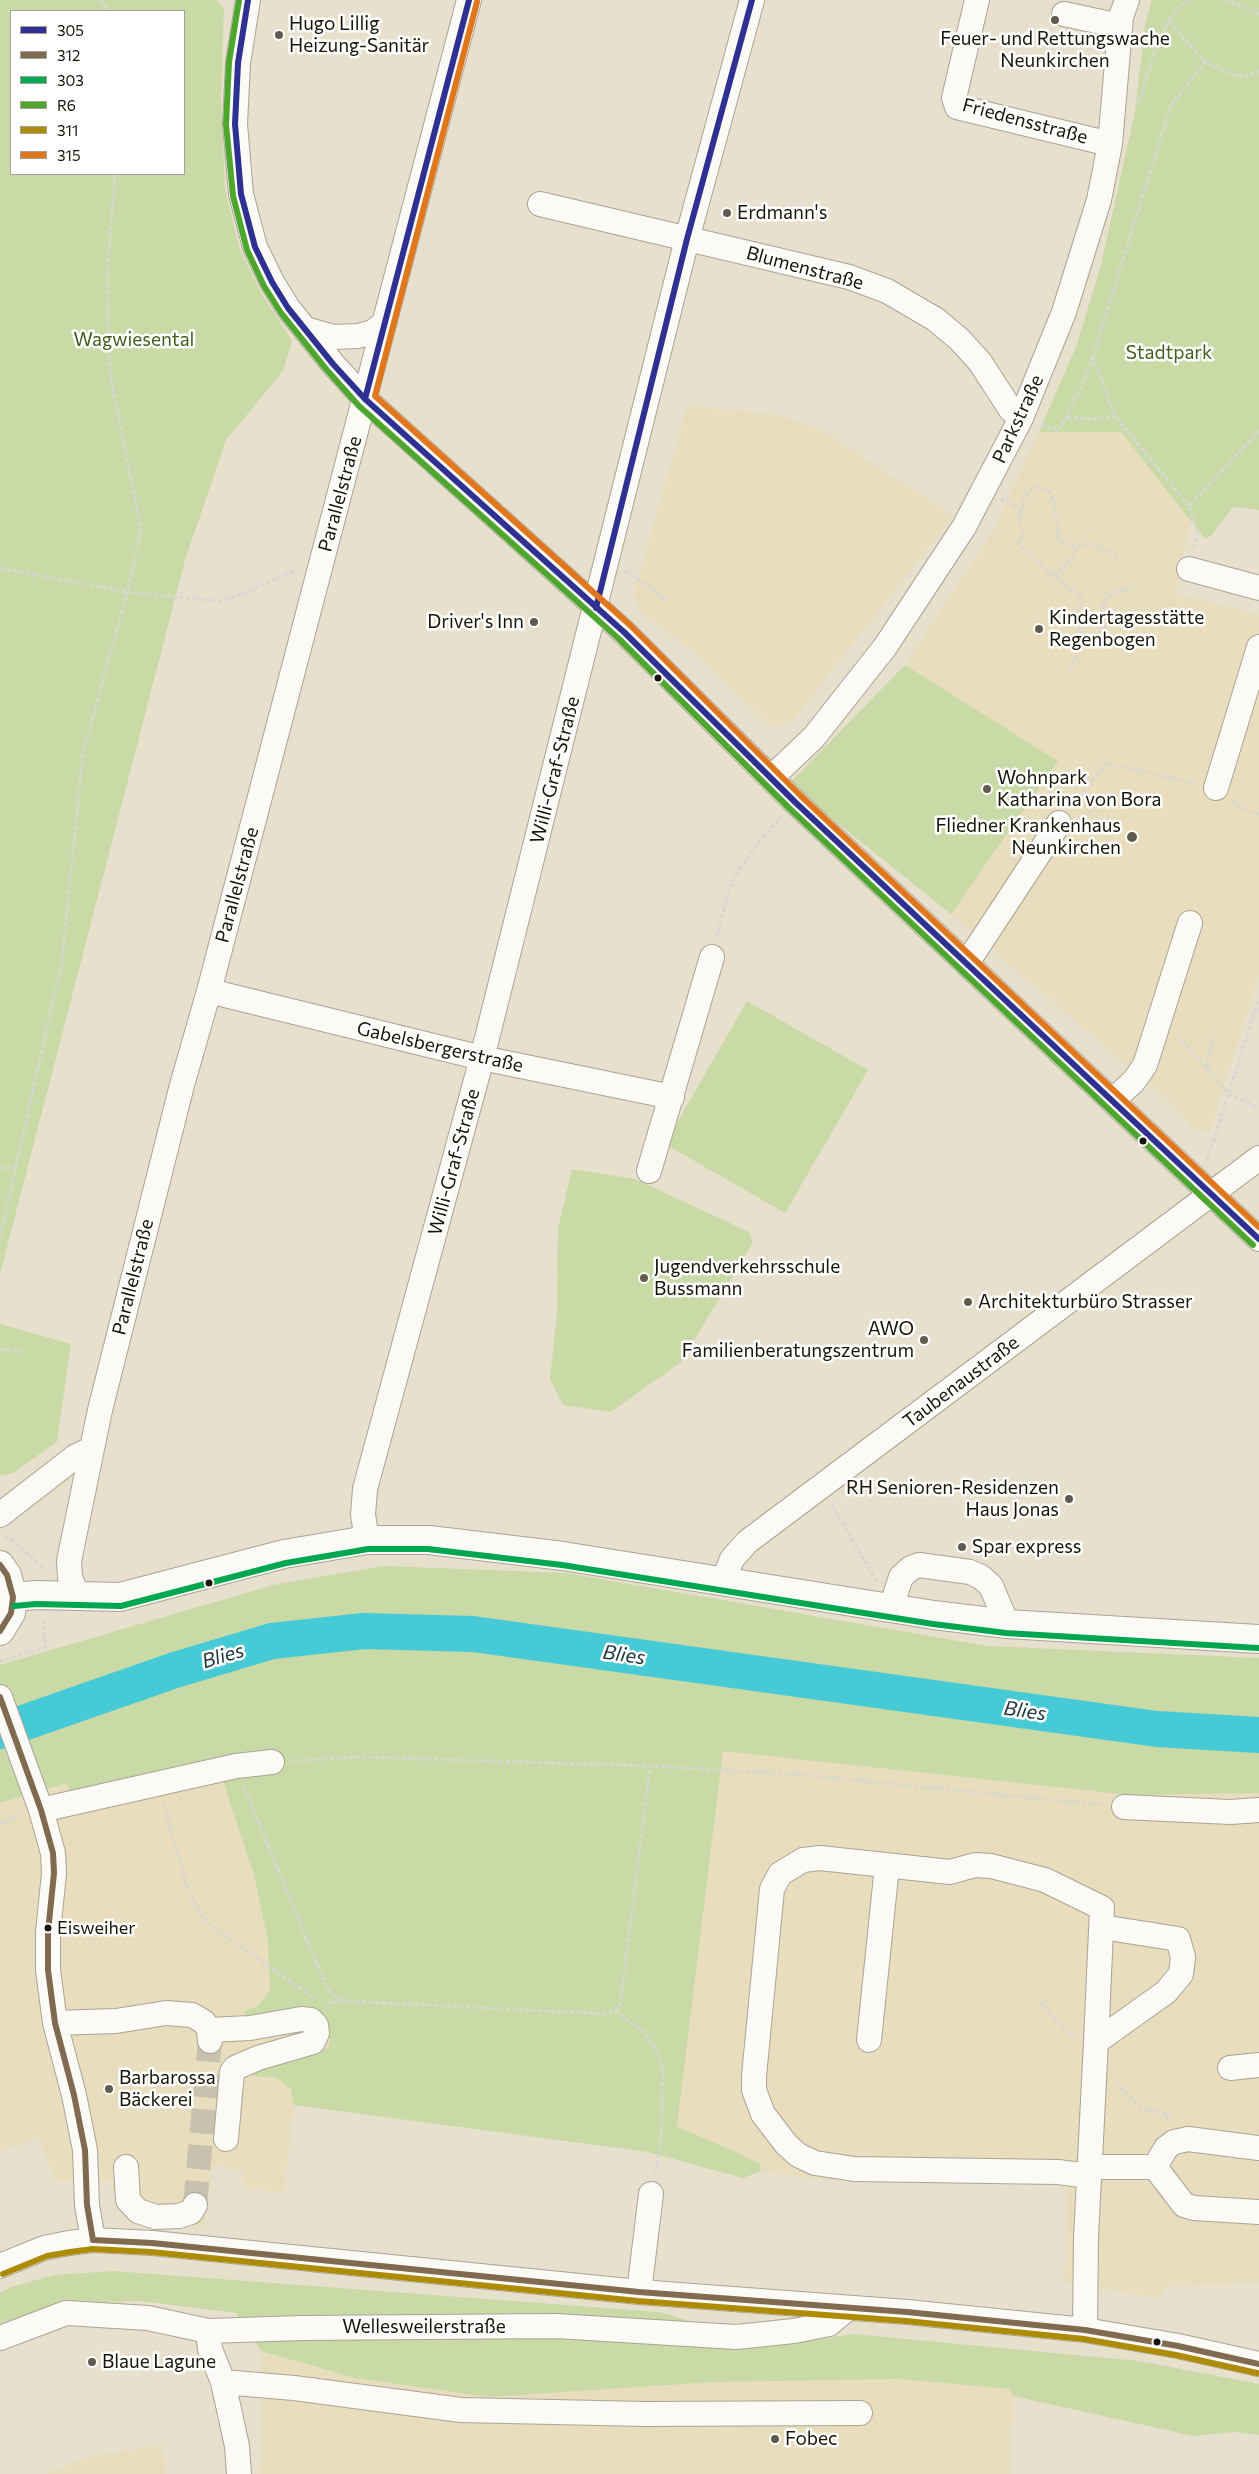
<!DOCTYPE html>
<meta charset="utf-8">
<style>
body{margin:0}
#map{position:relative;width:1259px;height:2474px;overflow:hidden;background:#e6e0cc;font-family:Commissioner,sans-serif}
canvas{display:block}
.legend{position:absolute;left:10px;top:10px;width:175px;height:165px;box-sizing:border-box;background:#fff;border:1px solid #a3a19c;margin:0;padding:6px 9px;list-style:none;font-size:15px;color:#181407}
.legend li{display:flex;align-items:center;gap:10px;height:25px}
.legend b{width:25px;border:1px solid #a3a19c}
</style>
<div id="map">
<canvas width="1259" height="2474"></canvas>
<ul class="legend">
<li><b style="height:6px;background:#2e3092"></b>305</li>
<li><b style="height:6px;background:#806a50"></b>312</li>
<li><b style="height:6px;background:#00a650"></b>303</li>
<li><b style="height:6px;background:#4ea62f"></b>R6</li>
<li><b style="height:6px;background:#ae8b05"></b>311</li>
<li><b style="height:6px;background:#e0771d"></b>315</li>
</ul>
</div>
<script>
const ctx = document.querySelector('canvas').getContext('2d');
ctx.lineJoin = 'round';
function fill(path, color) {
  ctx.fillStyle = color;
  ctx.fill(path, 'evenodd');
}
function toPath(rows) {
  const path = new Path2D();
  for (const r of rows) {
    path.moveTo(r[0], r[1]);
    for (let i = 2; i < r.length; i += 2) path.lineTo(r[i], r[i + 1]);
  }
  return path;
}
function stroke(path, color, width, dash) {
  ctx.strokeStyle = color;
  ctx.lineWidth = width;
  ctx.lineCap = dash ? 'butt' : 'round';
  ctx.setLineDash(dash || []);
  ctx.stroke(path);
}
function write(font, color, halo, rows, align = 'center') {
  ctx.font = font + ' Commissioner,sans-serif';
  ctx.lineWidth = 5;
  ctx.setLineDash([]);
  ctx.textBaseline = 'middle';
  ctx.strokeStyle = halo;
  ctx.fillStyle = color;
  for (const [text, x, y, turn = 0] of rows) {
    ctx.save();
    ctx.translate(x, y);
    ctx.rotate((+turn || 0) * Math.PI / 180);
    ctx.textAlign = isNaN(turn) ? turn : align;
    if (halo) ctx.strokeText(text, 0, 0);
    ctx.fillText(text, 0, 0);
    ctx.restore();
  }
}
const built = toPath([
 [687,406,772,414,818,428,953,516,794,719,782,726,771,727,685,645,647,617,636,604,634,593],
 [1039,432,1121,432,1190,522,1176,593,1259,614,1259,974,1210,1132,1194,1130,1177,1108,951,914,1058,761,905,665,993,531],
 [723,1750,1130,1795,1259,1793,1259,2283,1168,2286,1159,2298,1065,2283,1067,2181,825,2180,761,2171,760,2162,677,2126],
 [223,1781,254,1875,268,1941,270,1990,258,2006,245,2011,326,2029,330,2041,328,2048,254,2076,277,2078,291,2089,294,2105,284,2192,244,2189,244,2171,213,2165,204,2226,133,2221,117,2205,111,2180,55,2180,39,2137,0,2152,0,1803,67,1783,78,1812],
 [261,2351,355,2378,489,2397,714,2382,899,2379,1010,2389,1013,2396,1010,2474,260,2474],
 [162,2445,166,2474,47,2474,85,2457]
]);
const green = toPath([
 [0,0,217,0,224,9,221,96,225,190,240,250,261,293,292,341,283,371,226,440,185,560,0,1274],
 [11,11,184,11,184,174,11,174],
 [1152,0,1259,0,1259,510,1233,507,1211,536,1205,539,1121,432,1039,432,1076,347,1100,269,1135,112,1145,25],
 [905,665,1058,761,951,914,789,784],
 [747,1001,868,1070,785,1213,665,1144],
 [572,1169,635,1179,749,1232,753,1242,681,1362,611,1412,563,1405,550,1379,557,1314,558,1229],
 [0,1324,71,1344,57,1442,11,1474,0,1475],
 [383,1566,567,1573,987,1646,1259,1658,1259,1793,1130,1795,723,1751,677,2126,760,2163,761,2171,743,2178,648,2152,294,2105,291,2089,277,2078,254,2076,249,2069,328,2048,330,2041,326,2029,246,2019,245,2011,258,2006,270,1990,268,1941,254,1875,223,1781,78,1813,67,1783,0,1803,0,1665,273,1585],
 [113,2271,659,2312,689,2321,713,2345,794,2343,853,2334,1139,2361,1259,2384,1259,2435,1234,2432,1194,2436,1013,2396,1010,2389,899,2379,714,2382,489,2397,355,2378,261,2351,236,2313,140,2301,62,2304,0,2323,0,2293,12,2287,54,2275]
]);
const river = toPath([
 [0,1731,175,1670,272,1641,364,1631,473,1634,1157,1729,1259,1735]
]);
const minorTunnel = toPath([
 [195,2205,210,2041]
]);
const path = toPath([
 [101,0,108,11],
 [1225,0,1259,14],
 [1169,21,1205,62],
 [1136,104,1140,100,1153,56,1169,20,1180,7,1190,0],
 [1093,357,1115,416,1189,506],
 [1067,417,1095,419,1115,416],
 [1041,425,1059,431,1080,390,1093,356,1171,105,1205,62,1231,74,1246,77,1259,71],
 [1001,499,1021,509],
 [1194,548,1198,533,1189,506,1259,431],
 [0,568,127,592,219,601,243,594,297,569],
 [625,571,666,599],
 [1055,577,1081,546],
 [1079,632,1096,633,1101,630,1104,626,1103,607,1106,599,1112,593,1131,588,1135,582],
 [1068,669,1076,660,1081,597,1055,577,1018,543,1022,534,1020,516,1024,498,1030,490,1038,487,1050,492,1054,502,1059,538,1064,544,1082,546,1090,543,1120,557],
 [1233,801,1243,809,1259,814],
 [1072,807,1106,763,1197,784],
 [717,937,729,891,738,871,762,838,781,817],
 [1178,1035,1229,1094,1259,1108],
 [1206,1068,1213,1039],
 [1207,1160,1259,999],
 [0,1168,16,1168],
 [0,1238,62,961,83,753,127,592,141,530,110,374,107,278,115,174],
 [0,1349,23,1352],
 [832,1505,877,1582],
 [5,1535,31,1556,42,1567,42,1572],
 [0,1661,45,1648,44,1618],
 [291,1761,362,1757,650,1766,805,1775,1103,1805],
 [243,1785,313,1955,329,1991,335,1997,346,2001,607,2014,620,2006,650,1766],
 [163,1803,188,1890,201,1915,213,1927,314,1998],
 [0,1823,21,1816],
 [1040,2002,1075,2040],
 [326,2004,344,2000],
 [615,2011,645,2033,655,2048,663,2069,661,2140,655,2174],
 [1116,2082,1141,2108,1167,2114,1169,2122]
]);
const minor = toPath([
 [248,0,238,63,235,124,241,194,255,247,272,282,288,308,333,364,365,399,625,633,795,802,1259,1239],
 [977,0,954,98,957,107,1110,144],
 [1064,14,1120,26],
 [540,204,849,277,887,291,935,319,959,339,980,362,1011,410,1021,418],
 [305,329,334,337,358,336,373,332,385,322],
 [1189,569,1259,588],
 [772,777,814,737,885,647,964,527,1021,418,1064,312,1099,200,1110,144,1121,17,1127,0],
 [1216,788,1259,647],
 [967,963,1059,823],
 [209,991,482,1058,672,1097],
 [1113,1100,1134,1081,1145,1065,1190,923],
 [649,1171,712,957],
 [0,1515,76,1456,91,1449],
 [367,1540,363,1515,365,1489,482,1058,687,239,752,0],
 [723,1581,732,1559,747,1542,1259,1158],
 [78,1597,70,1577,69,1561,100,1410,182,1085,209,991,469,0],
 [891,1608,901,1577,911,1568,919,1565,970,1572,981,1577,991,1586,1007,1624],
 [0,1697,41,1810,53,1853,54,1873,48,1932,48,1970,55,2023,74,2095,85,2150,87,2205,93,2240],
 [1124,1807,1230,1812,1259,1810],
 [41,1810,236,1766,272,1762],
 [55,2023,116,2021,166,2013,192,2015,204,2022,209,2030,210,2041],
 [209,2030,250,2028,301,2019,311,2020,316,2025,317,2033,313,2042,258,2058,235,2068,232,2072,226,2139],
 [869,2040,887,1866],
 [1096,2042,1166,1992,1181,1974,1183,1957,1178,1939,1102,1927],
 [1230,2068,1259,2065],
 [1259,2148,1188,2139,1174,2142,1166,2148,1155,2167,1184,2205,1194,2208,1259,2212],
 [126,2167,128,2200,138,2211,156,2217,179,2216,191,2212,195,2205],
 [1090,2167,1155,2167],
 [0,2266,44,2248,69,2243,93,2240,152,2243,639,2292,907,2312,1085,2330,1178,2346,1259,2364],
 [639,2292,651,2194],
 [1085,2330,1086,2237,1096,2042,1102,1908,1045,1880,991,1866,975,1865,950,1872,820,1858,803,1860,780,1874,772,1889,754,2076,754,2090,763,2114,786,2144,798,2155,815,2163,854,2169,1058,2172,1089,2176],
 [208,2331,210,2349,223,2382,237,2446,239,2474],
 [0,2338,66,2313,148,2318,208,2331,302,2328,556,2326,736,2337,794,2331,829,2324,848,2308],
 [223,2382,294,2388,461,2410,644,2414,860,2413]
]);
const major = toPath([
 [0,1565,7,1575,13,1597,11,1613,0,1631],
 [13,1597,36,1595,120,1597,284,1554,367,1540,429,1540,563,1556,934,1615,1007,1624,1259,1639]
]);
const bus1 = toPath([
 [248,0,238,63,235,124,241,194,255,247,272,282,288,308,333,364,365,399,625,633,795,802,1259,1239],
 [365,399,469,0],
 [596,608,687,239,752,0]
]);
const bus2 = toPath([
 [0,1565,7,1575,13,1597,11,1613,0,1631],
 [0,1697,41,1810,53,1853,54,1873,48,1932,48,1970,55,2023,74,2095,85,2150,87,2205,93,2240],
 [93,2240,152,2243,639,2292,907,2312,1085,2330,1178,2346,1259,2364]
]);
const bus3 = toPath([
 [14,1606,36,1604,121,1606,286,1563,368,1549,428,1549,562,1565,933,1624,1006,1633,1258,1648]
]);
const bus4 = toPath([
 [239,0,229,62,226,124,233,196,247,250,264,286,281,313,326,369,359,406,619,639,789,808,1253,1245]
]);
const bus5 = toPath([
 [3,2274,47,2256,70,2252,93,2249,151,2252,638,2301,906,2321,1084,2339,1176,2355,1257,2373]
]);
const bus6 = toPath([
 [477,2,375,396,631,626,801,796,1259,1227]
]);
const markers = [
 [1055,20,5,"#605b4c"],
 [279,35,5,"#605b4c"],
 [727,213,5,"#605b4c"],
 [534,622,5,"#605b4c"],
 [1039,629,5,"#605b4c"],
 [658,678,4.5,"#181407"],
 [987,789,5,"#605b4c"],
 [1132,837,6,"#605b4c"],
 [1143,1141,4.5,"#181407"],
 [644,1278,5,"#605b4c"],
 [968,1302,5,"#605b4c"],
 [924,1340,5,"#605b4c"],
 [1069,1499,5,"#605b4c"],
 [962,1547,5,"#605b4c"],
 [209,1583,4.5,"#181407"],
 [48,1928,4.5,"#181407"],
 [109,2089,5,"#605b4c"],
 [1157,2342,4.5,"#181407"],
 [92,2362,5,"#605b4c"],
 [775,2439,5,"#605b4c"]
];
const busNames = [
 ["Eisweiher",57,1928]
];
const poiNames = [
 ["Hugo Lillig",289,24],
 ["Heizung-Sanitär",289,46],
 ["Feuer- und Rettungswache",1055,39,"center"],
 ["Neunkirchen",1055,61,"center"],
 ["Erdmann's",737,213],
 ["Kindertagesstätte",1049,618],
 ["Regenbogen",1049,640],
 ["Driver's Inn",524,622,"right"],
 ["Wohnpark",997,778],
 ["Katharina von Bora",997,800],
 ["Fliedner Krankenhaus",1121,826,"right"],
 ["Neunkirchen",1121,848,"right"],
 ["Jugendverkehrsschule",654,1267],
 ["Bussmann",654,1289],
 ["Architekturbüro Strasser",978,1302],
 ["AWO",914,1329,"right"],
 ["Familienberatungszentrum",914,1351,"right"],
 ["RH Senioren-Residenzen",1059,1488,"right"],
 ["Haus Jonas",1059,1510,"right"],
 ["Spar express",972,1547],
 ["Barbarossa",119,2078],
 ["Bäckerei",119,2100],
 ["Blaue Lagune",102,2362],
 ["Fobec",785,2439]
];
const streetNames = [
 ["Friedensstraße",1025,121,15],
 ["Blumenstraße",805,268,15],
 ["Parkstraße",1018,419,-65],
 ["Parallelstraße",340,494,-75],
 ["Willi-Graf-Straße",555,770,-76],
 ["Parallelstraße",237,885,-75],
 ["Gabelsbergerstraße",440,1047,13],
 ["Willi-Graf-Straße",454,1162,-75],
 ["Parallelstraße",133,1277,-76],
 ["Taubenaustraße",961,1382,-37],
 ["Wellesweilerstraße",424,2327]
];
const parkNames = [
 ["Wagwiesental",134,340],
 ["Stadtpark",1169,353]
];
const waterNames = [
 ["Blies",624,1655,8],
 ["Blies",223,1656,-17],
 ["Blies",1025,1711,8]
];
fill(built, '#e8ddbc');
fill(green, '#c9daa6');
stroke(river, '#45cad6', 36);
stroke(minorTunnel, '#c7c1ae', 24, [24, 12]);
stroke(minor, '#a9a494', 26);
stroke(major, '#a9a494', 30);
stroke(path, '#d8d7d1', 3, [4, 2.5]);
stroke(minor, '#fbfaf7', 24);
stroke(major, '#fbfaf7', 28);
stroke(bus1, '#2e3092', 6);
stroke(bus2, '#806a50', 6);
stroke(bus3, '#00a650', 6);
stroke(bus4, '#4ea62f', 6);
stroke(bus5, '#ae8b05', 6);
stroke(bus6, '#e0771d', 6);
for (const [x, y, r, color] of markers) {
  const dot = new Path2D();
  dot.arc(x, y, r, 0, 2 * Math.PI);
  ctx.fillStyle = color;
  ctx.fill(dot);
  stroke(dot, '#fff', 2);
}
write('18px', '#181407', '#fff', busNames, 'left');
write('19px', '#181407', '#fff', poiNames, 'left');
write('19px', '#181407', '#fff', streetNames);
write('19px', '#435e1e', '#fff', parkNames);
write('italic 20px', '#1b3438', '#fff', waterNames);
</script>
